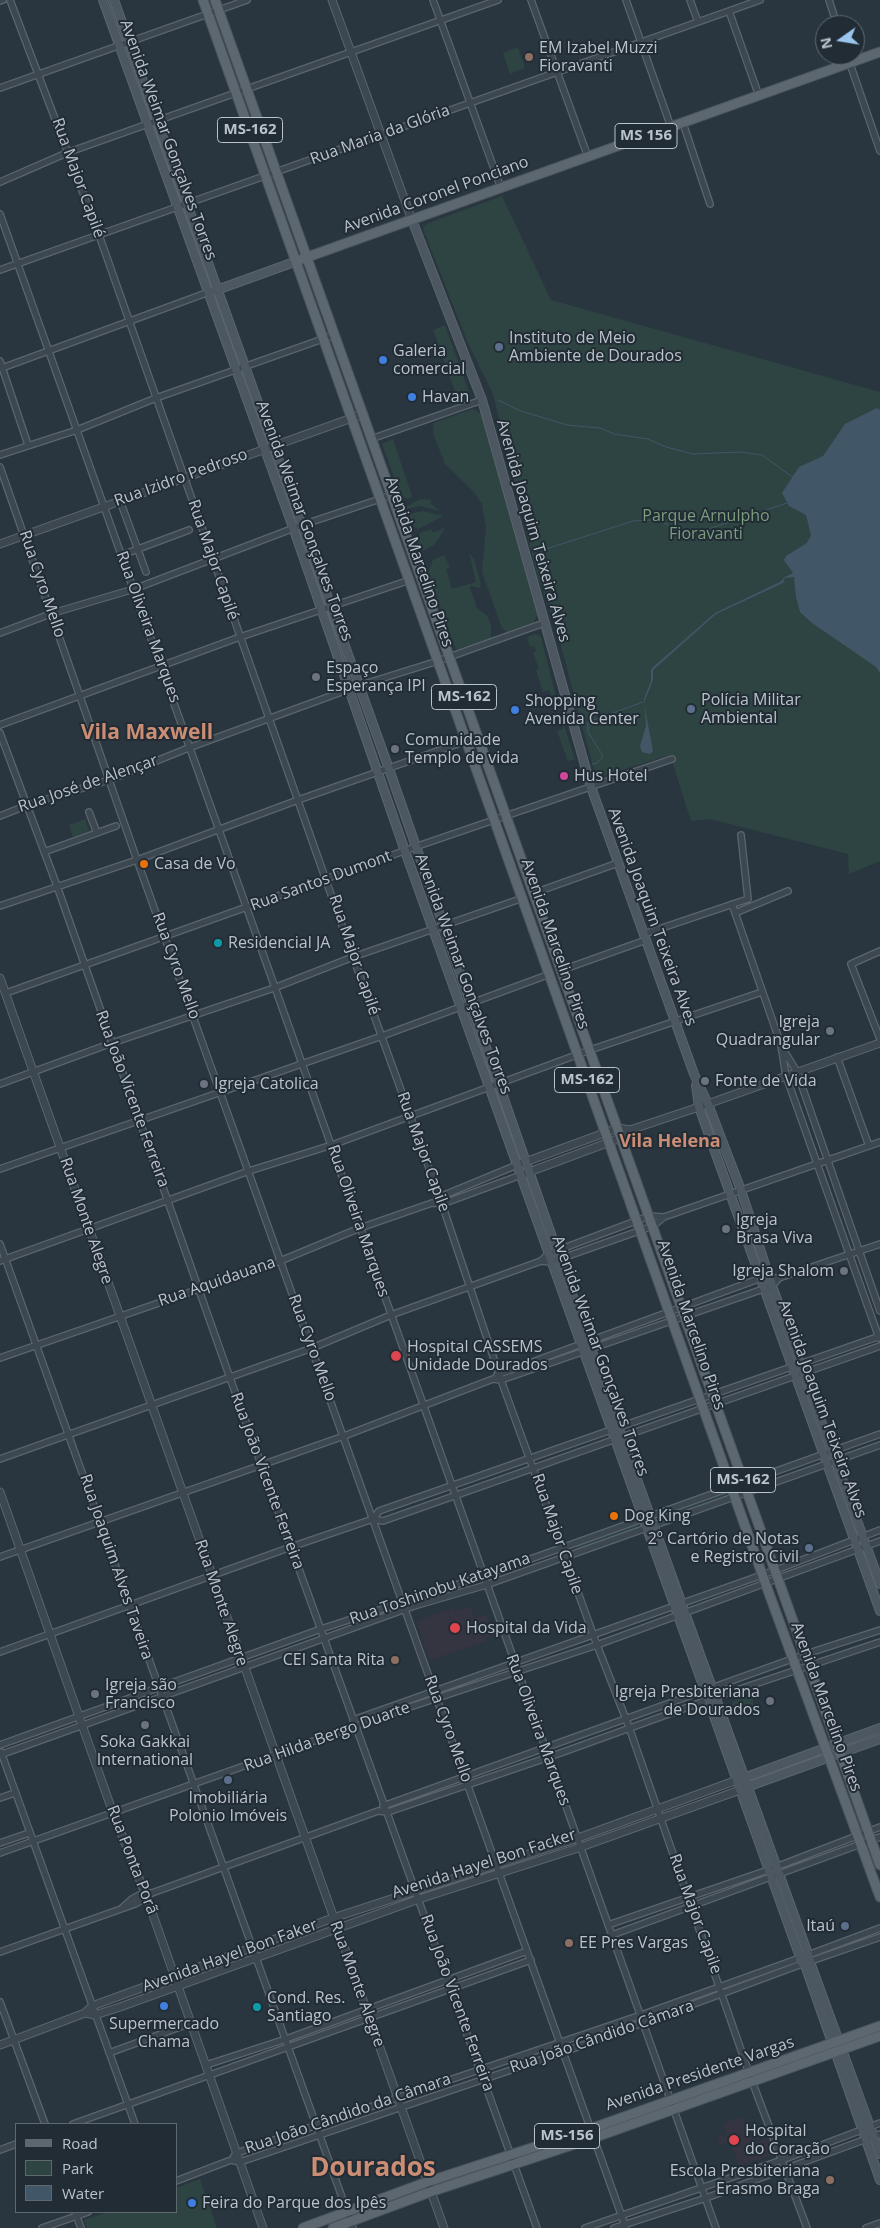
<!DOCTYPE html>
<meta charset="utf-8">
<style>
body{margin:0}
#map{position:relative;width:880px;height:2228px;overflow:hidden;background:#29363f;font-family:"Open Sans",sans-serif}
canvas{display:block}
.legend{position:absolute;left:15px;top:2123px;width:162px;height:90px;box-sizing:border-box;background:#222c35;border:1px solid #5f6871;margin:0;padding:6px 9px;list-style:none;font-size:15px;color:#bac2ca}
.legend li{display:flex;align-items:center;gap:10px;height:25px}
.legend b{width:25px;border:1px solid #5f6871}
.north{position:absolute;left:815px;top:15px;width:50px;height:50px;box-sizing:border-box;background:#222c35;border:1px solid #5f6871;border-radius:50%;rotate:257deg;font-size:14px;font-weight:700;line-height:20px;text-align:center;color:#bac2ca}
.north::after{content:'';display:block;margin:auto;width:18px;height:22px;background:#9bc6ee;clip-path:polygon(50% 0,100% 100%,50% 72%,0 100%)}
</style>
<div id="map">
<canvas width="880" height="2228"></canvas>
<ul class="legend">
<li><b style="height:6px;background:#5c676f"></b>Road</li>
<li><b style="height:14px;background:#2e4442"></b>Park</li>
<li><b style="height:14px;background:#415667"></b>Water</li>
</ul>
<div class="north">N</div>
</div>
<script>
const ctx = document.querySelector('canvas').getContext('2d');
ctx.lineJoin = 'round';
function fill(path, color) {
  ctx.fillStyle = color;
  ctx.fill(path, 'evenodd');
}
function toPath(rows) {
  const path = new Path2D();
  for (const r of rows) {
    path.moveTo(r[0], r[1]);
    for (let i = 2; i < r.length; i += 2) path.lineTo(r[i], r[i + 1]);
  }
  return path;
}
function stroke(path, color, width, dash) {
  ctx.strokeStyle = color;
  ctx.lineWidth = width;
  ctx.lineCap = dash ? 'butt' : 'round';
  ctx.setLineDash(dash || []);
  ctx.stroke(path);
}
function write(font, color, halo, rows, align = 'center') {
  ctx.font = font + ' "Open Sans",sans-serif';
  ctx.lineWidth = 4;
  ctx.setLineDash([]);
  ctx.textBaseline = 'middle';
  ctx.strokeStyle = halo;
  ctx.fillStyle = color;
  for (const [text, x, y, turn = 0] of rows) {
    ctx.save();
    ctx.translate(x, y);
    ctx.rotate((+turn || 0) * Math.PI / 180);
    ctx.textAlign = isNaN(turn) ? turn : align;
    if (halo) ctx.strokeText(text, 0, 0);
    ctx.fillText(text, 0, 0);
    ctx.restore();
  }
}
const medical = toPath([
 [470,1606,475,1618,486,1614,494,1635,485,1638,486,1641,430,1660,416,1621,453,1608,455,1612],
 [743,2117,752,2144,771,2137,777,2154,739,2166,730,2142,720,2145,717,2137,727,2134,723,2123]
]);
const green = toPath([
 [518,47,525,68,510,74,503,53],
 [502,196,551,300,880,392,880,861,849,874,848,854,710,819,691,821,670,755,596,778,554,619,538,578,493,394,468,343,423,229,426,224],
 [445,325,471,398,450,407,459,402,433,330],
 [473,409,481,414,538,615,533,623,507,632,502,628,482,572,486,528,482,504,473,491,445,464,433,433,434,423],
 [393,439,412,496,409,499,401,497,382,444],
 [421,499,432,500,430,503,440,511,420,506,407,509,407,506],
 [423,511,440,515,443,516,418,529,414,527,409,514],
 [446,527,434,545,422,551,417,538,420,533,431,529,433,533],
 [469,552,474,559,481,584,480,588,471,586,470,588,477,608,487,616,491,625,491,636,490,639,456,650,428,572,433,560,444,555,450,568,446,569,452,589,476,582],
 [536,634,541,637,558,704,555,705,549,690,543,692,536,670,539,669,533,653,536,651,534,646,530,647,527,637],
 [560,713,575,759,568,761,557,731,563,729,558,714],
 [85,819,89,831,73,837,69,825],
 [440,932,442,932,466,999,464,1000,462,999],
 [731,1490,733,1496,676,1513,675,1510],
 [637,1523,639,1528,580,1551,575,1546],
 [751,1695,755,1708,736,1714,732,1702],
 [200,2179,217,2228,87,2228,84,2220,108,2212,176,2212,176,2188]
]);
const water = toPath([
 [877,408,880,410,880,673,876,667,812,623,800,612,796,597,794,577,785,578,783,583,716,614,653,670,653,680,644,703,653,751,650,754,642,752,640,746,646,726,644,699,651,681,651,669,715,613,780,582,785,577,793,573,784,560,786,556,807,543,811,535,806,515,789,506,782,493,799,467,823,456,845,424]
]);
const stream = toPath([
 [498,400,521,411,567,425,600,428,614,434,648,439,666,447,693,454,740,452,762,455,794,478],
 [546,549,633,521,652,520,667,524,681,538,787,503],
 [592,764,597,763,603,756,588,732,588,722,643,702]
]);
const minor = toPath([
 [10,0,99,235,353,957,442,1204,501,1380,597,1645,629,1727,749,2073,807,2228],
 [433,0,501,188],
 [531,0,588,157],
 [626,0,671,127],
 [690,0,698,22],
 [829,0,837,25],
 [0,1,3,0],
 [729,11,759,96],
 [847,55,880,151],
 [0,88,247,0],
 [683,123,710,204],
 [0,182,69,152,498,0],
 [0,214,716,2228],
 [0,270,760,0],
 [0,361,28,445],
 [2,368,209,292],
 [371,439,482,400],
 [0,455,77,430,156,398,334,335],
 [0,467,137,860,626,2228],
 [122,506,146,572],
 [122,555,189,530],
 [0,633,53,613,134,589,302,525,392,495],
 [0,725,240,637,410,580],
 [0,733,57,886,230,1378,537,2228],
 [89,812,97,833],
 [0,816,28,805,109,780,191,747,358,686,438,661,544,623],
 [44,852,116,826],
 [534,893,618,863],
 [732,904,781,1045,786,1076,879,1338],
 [0,906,137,860,298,800,466,741],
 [735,913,788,891],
 [644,934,748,899,741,835],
 [880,951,851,964,880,1039],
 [562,970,646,940],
 [6,993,415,847,672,759],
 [783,1049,797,1072,880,1311],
 [837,1057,869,1146],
 [0,1084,112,1043,274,988,353,957,523,898],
 [0,1169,382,1036,550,974],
 [437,1198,517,1165],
 [0,1244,353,2228],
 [0,1261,249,1171,332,1145,590,1050,762,992],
 [541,1261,551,1262,653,1226,664,1217,880,1142],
 [0,1358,280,1261,360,1228,432,1203,442,1204,521,1175],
 [497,1375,764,1277,779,1278],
 [0,1459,312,1348,391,1315,541,1261,548,1254,649,1216,664,1217],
 [373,1519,379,1511,880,1336],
 [0,1557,344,1436,493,1379,501,1380,772,1286,779,1278,880,1244],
 [0,1652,291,1547,373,1519,383,1521,880,1346],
 [353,1720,776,1570,880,1530],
 [0,1745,321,1629,483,1576,880,1434],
 [1,1752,135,2124],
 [0,1755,414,1606,486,1585,880,1445],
 [0,1798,15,1793],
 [383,1806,806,1654,880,1630],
 [0,1843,29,1833],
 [0,1853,398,1711,597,1645,880,1541],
 [122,1908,132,1899,145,1892,152,1893,378,1811,388,1812,555,1755,716,1697,880,1642],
 [608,1925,768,1870,880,1827],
 [612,1935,880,1837],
 [0,1952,135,1904,149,1896],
 [808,1955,880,1928],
 [811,1961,880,1937],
 [0,2002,45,2124],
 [109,2053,191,2023],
 [206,2065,286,2039,527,1951],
 [73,2124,531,1960],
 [0,2150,16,2144],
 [234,2156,237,2153,317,2125,641,2015,800,1958],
 [176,2181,231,2160,240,2162,564,2052,802,1964],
 [75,2212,81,2228],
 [42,2228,88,2212],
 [585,2228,782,2160,880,2123],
 [614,2228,706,2198,880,2134],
 [866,2228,880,2223]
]);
const tertiary = toPath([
 [332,0,412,220],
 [0,544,363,414],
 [0,978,444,2228],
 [517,1165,618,1128,630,1130],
 [521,1175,615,1140,630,1130,699,1107,880,1043],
 [0,1492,113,1813,147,1898,263,2228],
 [85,2013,95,2015,120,2007,419,1899,581,1847,740,1790],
 [0,2045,85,2013,92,2006,333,1918,578,1838,737,1780]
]);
const secondary = toPath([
 [103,0,294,530,405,851,800,1957,800,1961,805,1965,810,1962,808,1955,800,1957],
 [114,0,389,769,622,1438,808,1954],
 [412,220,482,400,591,787,694,1074,708,1104,741,1190,772,1286,880,1584],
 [214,291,297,261],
 [696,1085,699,1107,880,1611],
 [741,1779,880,1728],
 [744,1788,880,1739],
 [810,1962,880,2154],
 [805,1965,880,2180]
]);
const primary = toPath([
 [203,0,766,1585,880,1897],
 [215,0,880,1865],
 [302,259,880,52],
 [303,2228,427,2182,590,2129,880,2026],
 [333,2228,430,2192,593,2138,880,2036]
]);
const markers = [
 [529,57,5,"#8d6e63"],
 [499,347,5,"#5c6f8a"],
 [383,360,5,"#3f7fe0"],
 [412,397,5,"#3f7fe0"],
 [316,677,5,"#6b7280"],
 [691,709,5,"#5c6f8a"],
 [515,710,5,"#3f7fe0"],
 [395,749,5,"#6b7280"],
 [564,776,5,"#d1479c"],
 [144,864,5,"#e8710a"],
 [218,943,5,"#0f9aa8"],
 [830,1031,5,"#6b7280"],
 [705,1081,5,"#6b7280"],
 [204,1084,5,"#6b7280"],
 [726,1229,5,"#6b7280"],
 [844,1271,5,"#6b7280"],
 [396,1356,6,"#e0444e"],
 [614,1516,5,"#e8710a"],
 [809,1548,5,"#5c6f8a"],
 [455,1628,6,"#e0444e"],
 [395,1660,5,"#8d6e63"],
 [95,1694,5,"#6b7280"],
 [770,1701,5,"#6b7280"],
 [145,1725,5,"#6b7280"],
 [228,1780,5,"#5c6f8a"],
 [845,1926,5,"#5c6f8a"],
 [569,1943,5,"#8d6e63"],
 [164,2006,5,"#3f7fe0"],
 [257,2007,5,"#0f9aa8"],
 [734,2140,6,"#e0444e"],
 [830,2180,5,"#8d6e63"],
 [192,2203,5,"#3f7fe0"]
];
const shields = [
 [250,130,65],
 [646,136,62],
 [464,697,65],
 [587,1080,65],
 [743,1480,65],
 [567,2136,65]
];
const shieldNames = [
 ["MS-162",250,130],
 ["MS 156",646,136],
 ["MS-162",464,697],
 ["MS-162",587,1080],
 ["MS-162",743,1480],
 ["MS-156",567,2136]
];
const poiNames = [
 ["EM Izabel Muzzi",539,48],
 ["Fioravanti",539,66],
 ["Instituto de Meio",509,338],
 ["Ambiente de Dourados",509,356],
 ["Galeria",393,351],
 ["comercial",393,369],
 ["Havan",422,397],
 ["Espaço",326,668],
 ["Esperança IPI",326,686],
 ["Polícia Militar",701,700],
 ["Ambiental",701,718],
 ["Shopping",525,701],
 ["Avenida Center",525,719],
 ["Comunidade",405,740],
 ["Templo de vida",405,758],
 ["Hus Hotel",574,776],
 ["Casa de Vo",154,864],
 ["Residencial JA",228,943],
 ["Igreja",820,1022,"right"],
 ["Quadrangular",820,1040,"right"],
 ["Fonte de Vida",715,1081],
 ["Igreja Catolica",214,1084],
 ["Igreja",736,1220],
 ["Brasa Viva",736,1238],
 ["Igreja Shalom",834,1271,"right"],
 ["Hospital CASSEMS",407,1347],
 ["Unidade Dourados",407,1365],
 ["Dog King",624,1516],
 ["2º Cartório de Notas",799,1539,"right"],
 ["e Registro Civil",799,1557,"right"],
 ["Hospital da Vida",466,1628],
 ["CEI Santa Rita",385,1660,"right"],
 ["Igreja são",105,1685],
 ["Francisco",105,1703],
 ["Igreja Presbiteriana",760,1692,"right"],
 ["de Dourados",760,1710,"right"],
 ["Soka Gakkai",145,1742,"center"],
 ["International",145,1760,"center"],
 ["Imobiliária",228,1798,"center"],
 ["Polonio Imóveis",228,1816,"center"],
 ["Itaú",835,1926,"right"],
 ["EE Pres Vargas",579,1943],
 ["Cond. Res.",267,1998],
 ["Santiago",267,2016],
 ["Supermercado",164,2024,"center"],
 ["Chama",164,2042,"center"],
 ["Hospital",745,2131],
 ["do Coração",745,2149],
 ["Escola Presbiteriana",820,2171,"right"],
 ["Erasmo Braga",820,2189,"right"],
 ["Feira do Parque dos Ipês",202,2203]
];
const streetNames = [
 ["Rua Maria da Glória",380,135,-20],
 ["Avenida Weimar Gonçalves Torres",168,140,70],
 ["Rua Major Capilé",78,178,70],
 ["Avenida Coronel Ponciano",436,195,-20],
 ["Rua Izidro Pedroso",181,478,-20],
 ["Avenida Weimar Gonçalves Torres",304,521,70],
 ["Avenida Joaquim Teixeira Alves",533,531,74],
 ["Rua Major Capilé",213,560,71],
 ["Avenida Marcelino Pires",419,562,71],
 ["Rua Cyro Mello",42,584,71],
 ["Rua Oliveira Marques",148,627,70],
 ["Rua José de Alençar",88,784,-19],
 ["Rua Santos Dumont",321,881,-20],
 ["Avenida Joaquim Teixeira Alves",652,917,70],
 ["Avenida Marcelino Pires",555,944,71],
 ["Rua Major Capilé",354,955,71],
 ["Rua Cyro Mello",176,966,70],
 ["Avenida Weimar Gonçalves Torres",463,974,70],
 ["Rua João Vicente Ferreira",132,1099,70],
 ["Rua Major Capile",423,1152,70],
 ["Rua Monte Alegre",86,1221,71],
 ["Rua Oliveira Marques",358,1221,71],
 ["Rua Aquidauana",217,1282,-19],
 ["Avenida Marcelino Pires",691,1325,71],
 ["Rua Cyro Mello",312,1348,70],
 ["Avenida Weimar Gonçalves Torres",600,1356,70],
 ["Avenida Joaquim Teixeira Alves",822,1409,70],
 ["Rua João Vicente Ferreira",267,1481,70],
 ["Rua Major Capile",557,1534,71],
 ["Rua Joaquim Alves Taveira",116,1567,71],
 ["Rua Toshinobu Katayama",440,1589,-19],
 ["Rua Monte Alegre",221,1603,71],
 ["Avenida Marcelino Pires",826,1707,70],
 ["Rua Cyro Mello",448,1729,70],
 ["Rua Oliveira Marques",538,1730,70],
 ["Rua Hilda Bergo Duarte",327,1737,-20],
 ["Rua Ponta Porã",132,1860,69],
 ["Avenida Hayel Bon Facker",484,1864,-18],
 ["Rua Major Capile",695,1914,70],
 ["Avenida Hayel Bon Faker",230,1956,-20],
 ["Rua Monte Alegre",357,1984,70],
 ["Rua João Vicente Ferreira",457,2003,70],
 ["Rua João Cândido Câmara",602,2037,-19],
 ["Avenida Presidente Vargas",700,2074,-19],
 ["Rua João Cândido da Câmara",348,2114,-19]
];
const parkNames = [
 ["Parque Arnulpho",706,516],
 ["Fioravanti",706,534]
];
const neighbourhoodNames = [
 ["Vila Helena",670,1142]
];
const districtNames = [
 ["Vila Maxwell",147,733]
];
const townNames = [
 ["Dourados",373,2169]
];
fill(medical, '#353541');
fill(green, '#2e4442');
fill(water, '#415667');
stroke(stream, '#415667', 1);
stroke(minor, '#5b656d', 8);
stroke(tertiary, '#5b656d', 9);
stroke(secondary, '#5b656d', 10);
stroke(primary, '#4a535c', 11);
stroke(minor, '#3d4750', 5.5);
stroke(tertiary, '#3d4750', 7);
stroke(secondary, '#4c5762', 8);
stroke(primary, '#5c676f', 9);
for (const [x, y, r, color] of markers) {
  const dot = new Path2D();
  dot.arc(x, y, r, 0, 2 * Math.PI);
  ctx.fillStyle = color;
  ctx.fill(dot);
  stroke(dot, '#222c35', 2);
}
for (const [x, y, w] of shields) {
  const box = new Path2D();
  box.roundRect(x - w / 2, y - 12.5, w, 25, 4);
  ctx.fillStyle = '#222c35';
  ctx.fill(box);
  stroke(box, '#bac2ca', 1);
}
write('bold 15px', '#bac2ca', null, shieldNames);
write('16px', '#bac2ca', '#222c35', poiNames, 'left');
write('16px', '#bac2ca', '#222c35', streetNames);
write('16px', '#7b9d7e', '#222c35', parkNames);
write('bold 18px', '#cb8e74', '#222c35', neighbourhoodNames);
write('bold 21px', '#cb8e74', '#222c35', districtNames);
write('bold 26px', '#cb8e74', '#222c35', townNames);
</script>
